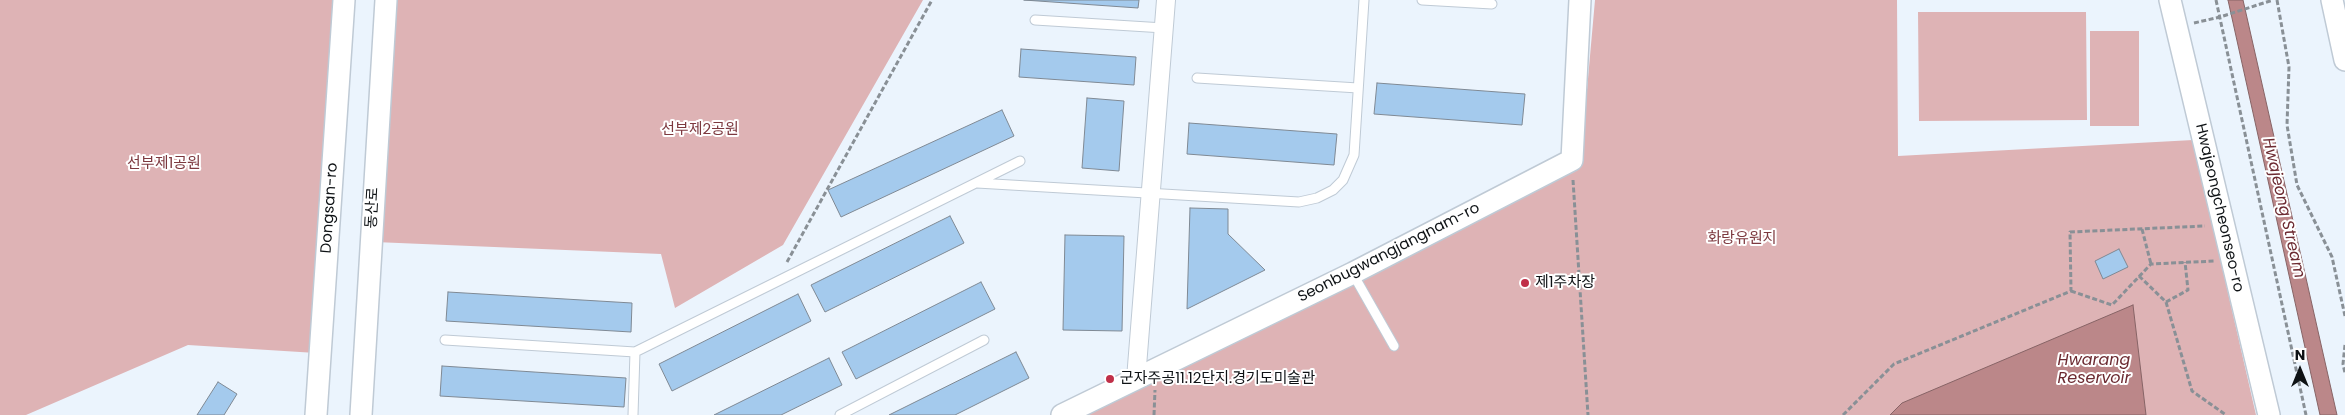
<!DOCTYPE html>
<meta charset="utf-8">
<style>
body{margin:0}
#map{position:relative;width:2345px;height:415px;overflow:hidden;background:#ebf4fd;font-family:Poppins,sans-serif}
canvas{display:block}
.north{position:absolute;left:2275px;top:345px;width:50px;height:50px;-webkit-text-stroke:4px #fff;paint-order:stroke;rotate:0deg;font-size:14px;font-weight:700;line-height:20px;text-align:center;color:#0e1215}
.north::after{content:'';display:block;margin:auto;width:18px;height:22px;background:#0e1215;clip-path:polygon(50% 0,100% 100%,50% 72%,0 100%)}
</style>
<div id="map">
<canvas width="2345" height="415"></canvas>
<div class="north">N</div>
</div>
<script>
const ctx = document.querySelector('canvas').getContext('2d');
ctx.lineJoin = 'round';
function fill(path, color) {
  ctx.fillStyle = color;
  ctx.fill(path, 'evenodd');
}
function toPath(rows) {
  const path = new Path2D();
  for (const r of rows) {
    path.moveTo(r[0], r[1]);
    for (let i = 2; i < r.length; i += 2) path.lineTo(r[i], r[i + 1]);
  }
  return path;
}
function stroke(path, color, width, dash) {
  ctx.strokeStyle = color;
  ctx.lineWidth = width;
  ctx.lineCap = dash ? 'butt' : 'round';
  ctx.setLineDash(dash || []);
  ctx.stroke(path);
}
function write(font, color, halo, rows, align = 'center') {
  ctx.font = font + ' Poppins,"Noto Sans KR",sans-serif';
  ctx.lineWidth = 4;
  ctx.setLineDash([]);
  ctx.textBaseline = 'middle';
  ctx.strokeStyle = halo;
  ctx.fillStyle = color;
  for (const [text, x, y, turn = 0] of rows) {
    ctx.save();
    ctx.translate(x, y);
    ctx.rotate((+turn || 0) * Math.PI / 180);
    ctx.textAlign = isNaN(turn) ? turn : align;
    if (halo) ctx.strokeText(text, 0, 0);
    ctx.fillText(text, 0, 0);
    ctx.restore();
  }
}
const green = toPath([
 [0,0,337,0,316,353,188,345,26,415,0,415],
 [389,0,923,0,783,245,675,308,661,254,375,242],
 [1595,0,1897,0,1898,156,2193,140,2256,415,1085,415,1580,168],
 [1918,12,2086,12,2087,120,1919,121],
 [2090,31,2139,31,2139,126,2090,126]
]);
const water = toPath([
 [2228,0,2243,0,2337,415,2320,415,2228,0],
 [2133,305,2146,415,1890,415,1902,403,2133,305]
]);
const building = toPath([
 [1024,0,1139,0,1138,8,1024,0],
 [1021,49,1136,57,1134,85,1019,77,1021,49],
 [1377,83,1525,94,1522,125,1374,114,1377,83],
 [1087,98,1124,101,1119,171,1082,168,1087,98],
 [1002,110,1014,136,841,217,828,190,1002,110],
 [1189,123,1337,134,1334,165,1187,154,1189,123],
 [1190,208,1228,209,1228,234,1265,270,1187,309,1190,208],
 [950,216,964,243,825,312,811,285,950,216],
 [1065,235,1124,236,1122,331,1063,330,1065,235],
 [2119,249,2128,267,2103,279,2095,261,2119,249],
 [981,282,995,309,856,379,842,352,981,282],
 [448,292,632,303,631,332,446,321,448,292],
 [798,294,811,321,672,391,659,364,798,294],
 [1016,352,1029,378,955,415,889,415,1016,352],
 [829,358,842,385,781,415,714,415,829,358],
 [442,366,626,378,624,407,440,396,442,366],
 [218,382,237,394,224,415,197,415,218,382]
]);
const path = toPath([
 [2216,0,2306,415],
 [2277,0,2289,67,2287,125,2297,185,2332,257,2345,316],
 [2194,23,2220,17,2273,0],
 [1573,180,1588,415],
 [2142,229,2151,264],
 [787,262,932,0],
 [2139,276,2166,302,2192,391,2226,415],
 [2071,291,2112,305,2151,264,2215,261],
 [2166,302,2188,290,2185,262],
 [2345,345,2343,364,2345,373],
 [1154,415,1155,390],
 [1843,415,1894,364,2071,291,2070,232,2205,226]
]);
const service = toPath([
 [1422,0,1492,4],
 [1035,20,1164,28],
 [1197,78,1358,88],
 [977,183,1299,202,1317,198,1333,190,1343,180,1354,155,1364,0],
 [1353,274,1394,346],
 [445,340,635,352],
 [633,415,635,352,1020,161],
 [840,415,984,340]
]);
const minor = toPath([
 [1136,379,1166,0]
]);
const tertiary = toPath([
 [2170,0,2269,415],
 [2332,0,2345,60],
 [316,415,344,0],
 [361,415,386,0],
 [1062,415,1353,273,1572,160,1580,0]
]);
const markers = [
 [1525,283,5,"#c02f48"],
 [1110,379,5,"#c02f48"]
];
const parkNames = [
 ["선부제2공원",700,130],
 ["선부제1공원",164,164],
 ["화랑유원지",1742,239]
];
const streetNames = [
 ["Dongsan-ro",330,208,-86],
 ["동산로",373,208,-87],
 ["Hwajeongcheonseo-ro",2219,208,77],
 ["Seonbugwangjangnam-ro",1389,253,-27]
];
const poiNames = [
 ["제1주차장",1535,283],
 ["군자주공11.12단지.경기도미술관",1120,379]
];
const waterNames = [
 ["Hwajeong Stream",2283,208,77],
 ["Hwarang",2094,361],
 ["Reservoir",2094,379]
];
fill(green, '#deb3b5');
fill(water, '#bb8789');
stroke(water, '#876466', 1);
fill(building, '#a4caed');
stroke(building, '#7f8994', 1);
stroke(service, '#bfcad5', 11);
stroke(minor, '#bfcad5', 20);
stroke(tertiary, '#bfcad5', 24);
stroke(path, '#899096', 3, [5, 2.5]);
stroke(service, '#fff', 9);
stroke(minor, '#fff', 18);
stroke(tertiary, '#fff', 21);
for (const [x, y, r, color] of markers) {
  const dot = new Path2D();
  dot.arc(x, y, r, 0, 2 * Math.PI);
  ctx.fillStyle = color;
  ctx.fill(dot);
  stroke(dot, '#fff', 2);
}
write('15px', '#7d393f', '#fff', parkNames);
write('15px', '#0e1215', '#fff', streetNames);
write('15px', '#0e1215', '#fff', poiNames, 'left');
write('italic 16px', '#6c2a31', '#fff', waterNames);
</script>
